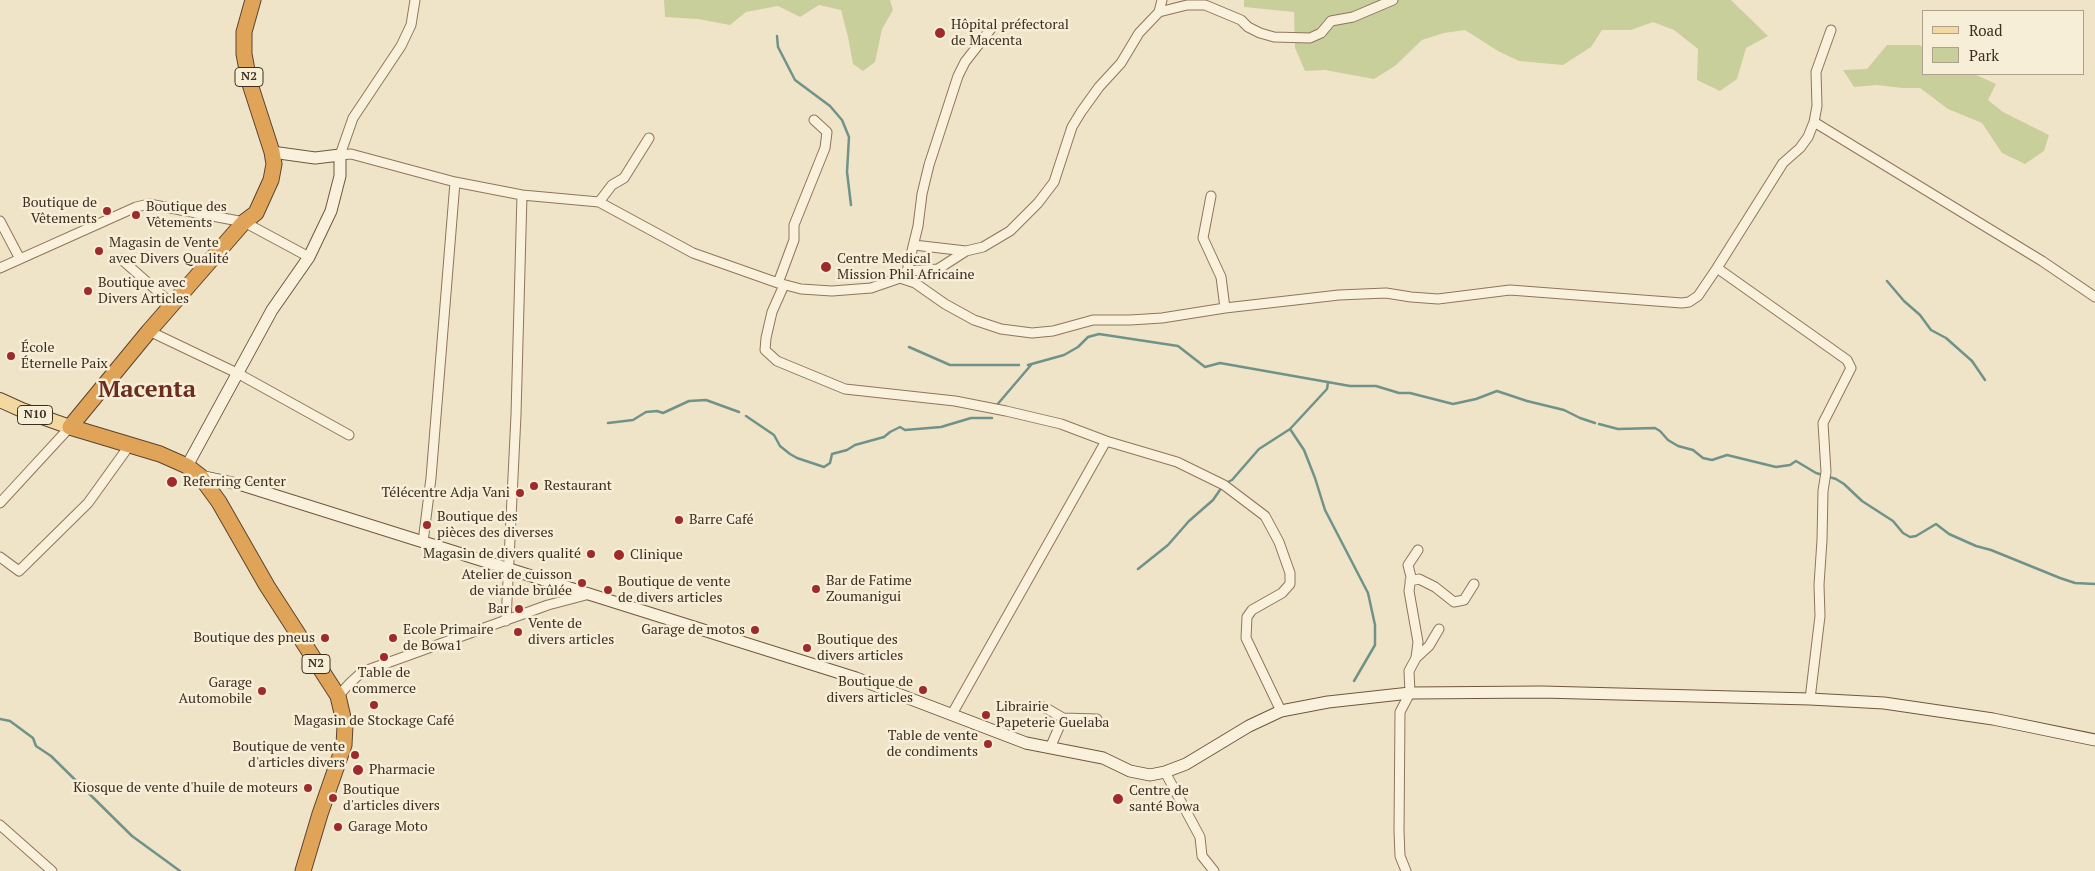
<!DOCTYPE html>
<meta charset="utf-8">
<style>
body{margin:0}
#map{position:relative;width:2095px;height:871px;overflow:hidden;background:#f0e4c8;font-family:"PT Serif",serif}
canvas{display:block}
.legend{position:absolute;left:1922px;top:10px;width:162px;height:65px;box-sizing:border-box;background:#f7eed8;border:1px solid #ada18e;margin:0;padding:6px 9px;list-style:none;font-size:15px;color:#3d2e20}
.legend li{display:flex;align-items:center;gap:10px;height:25px}
.legend b{width:25px;border:1px solid #ada18e}
</style>
<div id="map">
<canvas width="2095" height="871"></canvas>
<ul class="legend">
<li><b style="height:6px;background:#f3d9a0"></b>Road</li>
<li><b style="height:14px;background:#c9cf9b"></b>Park</li>
</ul>
</div>
<script>
const ctx = document.querySelector('canvas').getContext('2d');
ctx.lineJoin = 'round';
function fill(path, color) {
  ctx.fillStyle = color;
  ctx.fill(path, 'evenodd');
}
function toPath(rows) {
  const path = new Path2D();
  for (const r of rows) {
    path.moveTo(r[0], r[1]);
    for (let i = 2; i < r.length; i += 2) path.lineTo(r[i], r[i + 1]);
  }
  return path;
}
function stroke(path, color, width, dash) {
  ctx.strokeStyle = color;
  ctx.lineWidth = width;
  ctx.lineCap = dash ? 'butt' : 'round';
  ctx.setLineDash(dash || []);
  ctx.stroke(path);
}
function write(font, color, halo, rows, align = 'center') {
  ctx.font = font + ' "PT Serif",serif';
  ctx.lineWidth = 5;
  ctx.setLineDash([]);
  ctx.textBaseline = 'middle';
  ctx.strokeStyle = halo;
  ctx.fillStyle = color;
  for (const [text, x, y, turn = 0] of rows) {
    ctx.save();
    ctx.translate(x, y);
    ctx.rotate((+turn || 0) * Math.PI / 180);
    ctx.textAlign = isNaN(turn) ? turn : align;
    if (halo) ctx.strokeText(text, 0, 0);
    ctx.fillText(text, 0, 0);
    ctx.restore();
  }
}
const green = toPath([
 [664,0,890,0,893,10,882,29,875,62,863,71,853,64,848,37,841,10,819,5,800,17,778,6,746,12,730,25,698,19,665,17],
 [1244,0,1731,0,1768,36,1746,48,1737,79,1720,91,1697,80,1698,49,1674,30,1653,22,1631,30,1602,30,1591,47,1563,65,1519,61,1498,51,1465,30,1444,33,1422,40,1395,66,1374,79,1325,70,1305,71,1295,48,1294,12,1244,7],
 [1887,45,1919,45,1924,47,1924,74,1974,74,1996,84,1988,100,2003,112,2049,135,2044,151,2025,164,2002,153,1982,123,1948,109,1920,88,1902,88,1877,85,1854,87,1843,70,1867,69]
]);
const stream = toPath([
 [777,36,778,47,795,80,830,106,842,120,849,137,847,172,851,205],
 [1887,281,1904,301,1920,315,1931,330,1946,338,1972,361,1985,380],
 [909,347,950,365,1019,365],
 [1028,365,1064,355,1078,347,1088,337,1099,334,1178,346,1205,367,1220,363,1350,386,1376,386,1399,393,1410,393,1453,404,1476,399,1497,391,1527,401,1564,410,1580,418,1595,423],
 [996,406,1031,365],
 [746,416,774,435,780,446,790,454,797,458,824,467,830,463,832,454,847,450,855,445,884,437,890,432,900,427,905,430,941,427,971,418,992,418],
 [608,423,633,420,646,412,657,411,663,413,689,401,706,400,739,412],
 [1599,424,1618,429,1655,428,1660,431,1668,440,1678,446,1693,450,1703,458,1712,460,1727,455,1776,467,1790,465,1796,461,1816,473,1836,479,1844,484,1862,501,1893,521,1903,533,1910,537,1916,536,1936,524,1949,534,1976,546,1991,550,2060,578,2075,583,2095,584],
 [1290,429,1304,450,1315,478,1325,510,1368,593,1375,625,1375,645,1354,681],
 [1226,483,1232,480,1259,449,1290,429,1327,389,1328,382],
 [1138,569,1168,545,1189,521,1213,500,1222,487],
 [0,719,10,721,33,738,36,746,51,756,132,836,180,871]
]);
const street = toPath([
 [415,0,411,25,401,46,353,118,340,155,351,154,455,182,522,195,599,202,693,253,778,283,801,289,832,291,871,288,900,278,907,271,918,226,922,194,929,165,958,76,965,62,993,26],
 [1159,12,1187,5,1205,5,1241,20,1248,27,1260,33,1274,37,1310,38,1321,33,1331,21,1353,17,1393,0],
 [1814,122,2042,261,2095,297],
 [1211,196,1203,238,1221,277,1225,308],
 [599,202,612,185,624,178,649,138],
 [0,221,20,259],
 [914,245,966,251],
 [121,259,172,304],
 [0,268,136,207,149,204,244,222,309,257],
 [1717,268,1847,360,1851,368,1823,423,1826,472,1823,491,1822,540,1819,585,1820,616,1810,699],
 [907,271,938,269,966,251,983,247,1010,231,1038,203,1054,182,1072,127,1081,112,1099,87,1121,63,1139,33,1159,12,1162,0],
 [900,278,915,283,945,304,974,320,1001,329,1032,333,1053,331,1093,320,1130,320,1162,318,1225,308,1339,295,1386,293,1411,297,1438,299,1510,290,1682,303,1689,302,1698,296,1717,268,1783,163,1800,148,1808,137,1814,122,1817,106,1816,72,1831,30],
 [778,283,794,240,794,225,825,148,827,132,814,120],
 [784,285,772,312,766,338,765,350,777,361,845,389,955,401,1006,411,1061,424,1106,441,1177,462,1224,485,1265,516,1279,542,1290,573,1290,584,1282,593,1252,610,1247,617,1246,638,1281,711],
 [149,331,239,374,349,435],
 [0,503,70,427],
 [423,542,431,478,455,182],
 [0,557,19,571,88,503,129,446],
 [1410,581,1419,579,1435,587,1454,602,1464,600,1474,584],
 [506,621,516,415,522,195],
 [1416,658,1429,646,1439,629],
 [338,696,351,682,362,672,548,605,586,595],
 [1044,707,1063,718,1097,719],
 [952,714,1106,441],
 [1050,748,1063,718],
 [1165,772,1200,837,1202,856,1214,871],
 [0,825,52,871],
 [1406,871,1400,856,1399,831,1400,712,1410,693,1409,671,1416,658,1418,642,1409,591,1411,577,1408,565,1418,550]
]);
const secondary = toPath([
 [187,466,272,310,309,257,331,211,340,176,340,155,315,158,272,152],
 [200,476,242,485,856,678,1026,743,1103,758,1130,771,1150,775,1165,772,1186,764,1249,726,1281,711,1328,702,1410,693,1542,692,1810,699,1884,703,1993,719,2095,740]
]);
const primary = toPath([
 [0,400,22,410,70,427]
]);
const highway = toPath([
 [253,0,244,32,244,54,249,81,272,152,274,164,271,180,256,213,244,222,149,331,70,427,160,454,187,466,200,476,219,502,267,586,338,696,345,726,344,745,320,814,303,871]
]);
const markers = [
 [940,33,6,"#9e2a2b"],
 [107,211,5,"#9e2a2b"],
 [136,215,5,"#9e2a2b"],
 [99,251,5,"#9e2a2b"],
 [826,267,6,"#9e2a2b"],
 [88,291,5,"#9e2a2b"],
 [11,356,5,"#9e2a2b"],
 [172,482,6,"#9e2a2b"],
 [534,486,5,"#9e2a2b"],
 [520,493,5,"#9e2a2b"],
 [679,520,5,"#9e2a2b"],
 [427,525,5,"#9e2a2b"],
 [591,554,5,"#9e2a2b"],
 [619,555,6,"#9e2a2b"],
 [582,583,5,"#9e2a2b"],
 [816,589,5,"#9e2a2b"],
 [608,590,5,"#9e2a2b"],
 [519,609,5,"#9e2a2b"],
 [755,630,5,"#9e2a2b"],
 [518,632,5,"#9e2a2b"],
 [325,638,5,"#9e2a2b"],
 [393,638,5,"#9e2a2b"],
 [807,648,5,"#9e2a2b"],
 [384,657,5,"#9e2a2b"],
 [923,690,5,"#9e2a2b"],
 [262,691,5,"#9e2a2b"],
 [374,705,5,"#9e2a2b"],
 [986,715,5,"#9e2a2b"],
 [988,744,5,"#9e2a2b"],
 [355,755,5,"#9e2a2b"],
 [358,770,6,"#9e2a2b"],
 [308,788,5,"#9e2a2b"],
 [333,798,5,"#9e2a2b"],
 [1118,799,6,"#9e2a2b"],
 [338,827,5,"#9e2a2b"]
];
const shields = [
 [249,77,28],
 [35,415,35],
 [316,664,28]
];
const shieldNames = [
 ["N2",249,77],
 ["N10",35,415],
 ["N2",316,664]
];
const poiNames = [
 ["Hôpital préfectoral",951,25],
 ["de Macenta",951,41],
 ["Boutique de",97,203,"right"],
 ["Vêtements",97,219,"right"],
 ["Boutique des",146,207],
 ["Vêtements",146,223],
 ["Magasin de Vente",109,243],
 ["avec Divers Qualité",109,259],
 ["Centre Medical",837,259],
 ["Mission Phil Africaine",837,275],
 ["Boutique avec",98,283],
 ["Divers Articles",98,299],
 ["École",21,348],
 ["Éternelle Paix",21,364],
 ["Referring Center",183,482],
 ["Restaurant",544,486],
 ["Télécentre Adja Vani",510,493,"right"],
 ["Boutique des",437,517],
 ["pièces des diverses",437,533],
 ["Barre Café",689,520],
 ["Magasin de divers qualité",581,554,"right"],
 ["Clinique",630,555],
 ["Atelier de cuisson",572,575,"right"],
 ["de viande brûlée",572,591,"right"],
 ["Bar de Fatime",826,581],
 ["Zoumanigui",826,597],
 ["Boutique de vente",618,582],
 ["de divers articles",618,598],
 ["Bar",509,609,"right"],
 ["Vente de",528,624],
 ["divers articles",528,640],
 ["Ecole Primaire",403,630],
 ["de Bowa1",403,646],
 ["Garage de motos",745,630,"right"],
 ["Boutique des pneus",315,638,"right"],
 ["Boutique des",817,640],
 ["divers articles",817,656],
 ["Table de",384,673,"center"],
 ["commerce",384,689,"center"],
 ["Boutique de",913,682,"right"],
 ["divers articles",913,698,"right"],
 ["Garage",252,683,"right"],
 ["Automobile",252,699,"right"],
 ["Librairie",996,707],
 ["Papeterie Guelaba",996,723],
 ["Magasin de Stockage Café",374,721,"center"],
 ["Table de vente",978,736,"right"],
 ["de condiments",978,752,"right"],
 ["Boutique de vente",345,747,"right"],
 ["d'articles divers",345,763,"right"],
 ["Pharmacie",369,770],
 ["Kiosque de vente d'huile de moteurs",298,788,"right"],
 ["Boutique",343,790],
 ["d'articles divers",343,806],
 ["Centre de",1129,791],
 ["santé Bowa",1129,807],
 ["Garage Moto",348,827]
];
const townNames = [
 ["Macenta",147,390]
];
fill(green, '#c9cf9b');
stroke(stream, '#6f938a', 2.5);
stroke(street, '#8d765c', 11);
stroke(secondary, '#6f573f', 13);
stroke(primary, '#5b4430', 16);
stroke(highway, '#5b4430', 17);
stroke(street, '#faf1dc', 9);
stroke(secondary, '#faf1dc', 11);
stroke(primary, '#f3d9a0', 14);
stroke(highway, '#e0a458', 15);
for (const [x, y, r, color] of markers) {
  const dot = new Path2D();
  dot.arc(x, y, r, 0, 2 * Math.PI);
  ctx.fillStyle = color;
  ctx.fill(dot);
  stroke(dot, '#f7eed8', 2);
}
for (const [x, y, w] of shields) {
  const box = new Path2D();
  box.roundRect(x - w / 2, y - 9.5, w, 19, 4);
  ctx.fillStyle = '#f7eed8';
  ctx.fill(box);
  stroke(box, '#3d2e20', 1);
}
write('bold 12px', '#3d2e20', null, shieldNames);
write('14px', '#3d2e20', '#f7eed8', poiNames, 'left');
write('bold 24px', '#6b2e1e', '#f7eed8', townNames);
</script>
